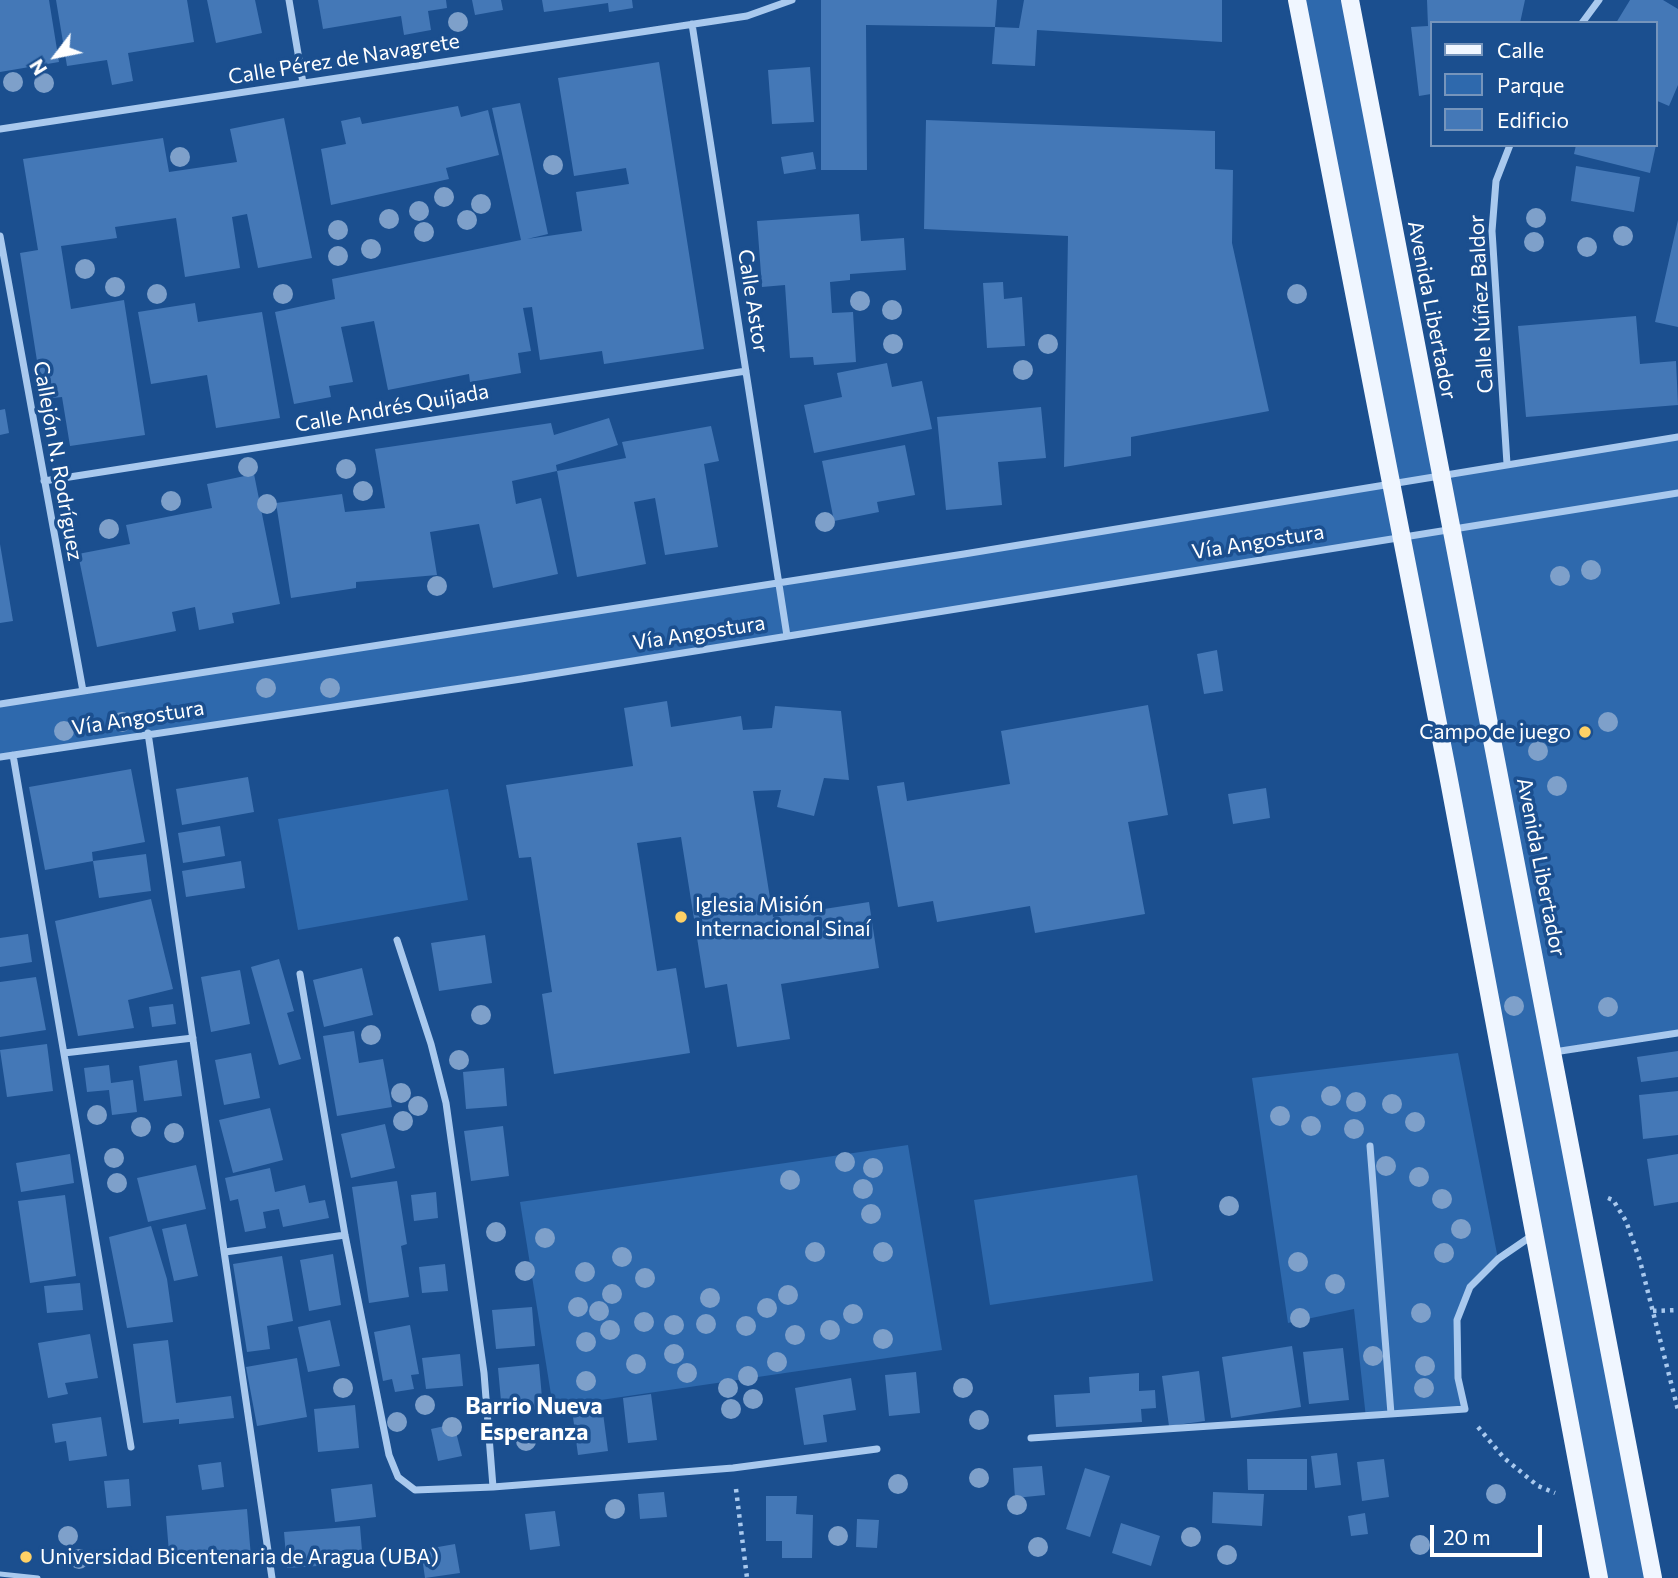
<!DOCTYPE html>
<meta charset="utf-8">
<style>
body{margin:0}
#map{position:relative;width:1678px;height:1578px;overflow:hidden;background:#1b4f8f;font-family:Commissioner,sans-serif}
canvas{display:block}
.legend{position:absolute;left:1430px;top:21px;width:228px;height:126px;box-sizing:border-box;background:#1b4f8f;border:2px solid #7695bc;margin:0;padding:9px 12px;list-style:none;font-size:21px;color:#fff}
.legend li{display:flex;align-items:center;gap:14px;height:35px}
.legend b{width:35px;border:2px solid #7695bc}
.north{position:absolute;left:21px;top:21px;width:70px;height:70px;-webkit-text-stroke:5px #1b4f8f;paint-order:stroke;rotate:238deg;font-size:19px;font-weight:700;line-height:28px;text-align:center;color:#fff}
.north::after{content:'';display:block;margin:auto;width:24px;height:32px;background:#fff;clip-path:polygon(50% 0,100% 100%,50% 72%,0 100%)}
.scale{position:absolute;left:1430px;top:1525px;width:112px;height:32px;box-sizing:border-box;border:4px solid #fff;border-top:0;padding-left:9px;font-size:21px;line-height:24px;white-space:nowrap;color:#fff;-webkit-text-stroke:5px #1b4f8f;paint-order:stroke}
</style>
<div id="map">
<canvas width="1678" height="1578"></canvas>
<ul class="legend">
<li><b style="height:9px;background:#f0f6ff"></b>Calle</li>
<li><b style="height:19px;background:#2e69ad"></b>Parque</li>
<li><b style="height:19px;background:#4478b7"></b>Edificio</li>
</ul>
<div class="north">N</div>
<div class="scale">20 m</div>
</div>
<script>
const ctx = document.querySelector('canvas').getContext('2d');
ctx.lineJoin = 'round';
function fill(path, color) {
  ctx.fillStyle = color;
  ctx.fill(path, 'evenodd');
}
function toPath(rows) {
  const path = new Path2D();
  for (const r of rows) {
    path.moveTo(r[0], r[1]);
    for (let i = 2; i < r.length; i += 2) path.lineTo(r[i], r[i + 1]);
  }
  return path;
}
function stroke(path, color, width, dash) {
  ctx.strokeStyle = color;
  ctx.lineWidth = width;
  ctx.lineCap = dash ? 'butt' : 'round';
  ctx.setLineDash(dash || []);
  ctx.stroke(path);
}
function write(font, color, halo, rows, align = 'center') {
  ctx.font = font + ' Commissioner,sans-serif';
  ctx.lineWidth = 7;
  ctx.setLineDash([]);
  ctx.textBaseline = 'middle';
  ctx.strokeStyle = halo;
  ctx.fillStyle = color;
  for (const [text, x, y, turn = 0] of rows) {
    ctx.save();
    ctx.translate(x, y);
    ctx.rotate((+turn || 0) * Math.PI / 180);
    ctx.textAlign = isNaN(turn) ? turn : align;
    if (halo) ctx.strokeText(text, 0, 0);
    ctx.fillText(text, 0, 0);
    ctx.restore();
  }
}
const green = toPath([
 [1297,0,1350,0,1441,475,1678,437,1678,1033,1554,1052,1653,1578,1599,1578,1402,538,0,757,0,704,1392,483],
 [1441,475,1451,530,1402,537,1392,483],
 [448,789,468,900,298,930,278,819],
 [1458,1053,1498,1259,1470,1287,1457,1320,1458,1378,1465,1409,1366,1418,1354,1309,1288,1323,1252,1078],
 [908,1145,942,1350,553,1407,520,1202],
 [1137,1175,1153,1281,990,1305,974,1200]
]);
const building = toPath([
 [0,0,49,0,59,62,0,72],
 [56,0,187,0,194,42,128,53,133,81,112,85,107,60,67,66],
 [207,0,255,0,262,33,216,43],
 [318,0,446,0,447,8,428,11,431,30,404,35,401,16,323,29],
 [472,0,501,0,503,10,475,15],
 [542,0,632,0,633,8,609,12,608,3,544,12],
 [821,0,997,0,995,27,866,25,867,170,821,170],
 [1024,0,1222,0,1222,42,1037,30,1035,66,992,64,995,27,1019,28],
 [1427,0,1525,0,1520,23,1431,23,1431,94,1419,96,1411,27,1428,26],
 [1630,0,1663,0,1678,9,1678,85,1669,106,1655,100,1655,23,1616,23],
 [659,62,704,349,604,364,602,351,540,360,532,307,523,308,531,351,518,353,521,373,470,382,469,374,388,390,374,321,341,327,353,382,329,386,331,397,294,404,275,312,335,299,332,279,521,240,492,108,520,103,548,234,527,239,582,231,576,192,629,184,626,168,574,176,558,78],
 [810,67,814,122,772,124,768,70],
 [458,106,461,117,488,110,499,155,446,168,449,179,331,205,321,149,346,144,341,121,360,117,362,124],
 [284,118,312,258,258,268,247,214,232,217,240,268,185,277,176,218,115,227,117,238,61,246,71,309,124,300,145,435,70,446,62,397,43,399,20,253,38,250,23,159,163,138,169,172,237,162,230,129],
 [926,120,1215,131,1215,169,1233,170,1232,243,1269,411,1131,437,1131,456,1064,467,1068,236,924,229],
 [1576,145,1656,145,1650,173,1574,154],
 [813,152,816,169,784,174,781,157],
 [1576,166,1640,177,1634,212,1571,201],
 [859,214,861,241,904,238,906,270,850,274,850,280,830,282,832,313,853,312,856,362,814,365,813,357,790,358,785,285,762,287,757,221],
 [1678,220,1678,327,1655,322],
 [1003,282,1004,299,1022,297,1025,346,987,348,983,283],
 [195,303,198,322,262,312,280,418,216,428,207,375,151,384,138,312],
 [1636,316,1640,364,1676,361,1678,405,1526,417,1518,326],
 [887,363,892,387,922,381,932,429,814,453,804,405,842,397,837,373],
 [1041,407,1046,458,998,462,1002,505,946,510,937,417],
 [5,409,9,433,0,435,0,410],
 [609,418,618,445,556,465,557,471,512,481,516,504,541,498,558,574,493,588,479,524,430,532,437,575,356,582,356,588,291,598,276,503,342,494,345,512,385,508,375,449,551,423,554,435],
 [711,426,719,461,704,464,718,547,665,555,655,498,634,502,646,564,577,577,557,471,626,458,622,442],
 [905,445,915,495,877,502,879,512,834,521,822,461],
 [254,474,280,604,232,613,234,623,199,630,195,607,172,612,176,631,97,647,78,554,130,544,126,525,212,508,207,484],
 [0,544,13,621,0,623],
 [1217,650,1223,691,1204,694,1197,654],
 [667,701,671,727,741,716,743,730,772,728,775,706,841,711,849,780,824,778,814,816,777,807,781,790,753,791,773,917,869,902,879,968,781,984,790,1039,737,1047,727,984,705,988,681,837,637,843,657,971,676,968,690,1053,554,1074,542,994,552,992,531,857,519,858,506,785,633,766,624,708],
 [1148,705,1168,815,1128,822,1145,914,1035,933,1030,906,937,922,933,901,898,907,877,786,904,782,907,801,1010,784,1001,731],
 [131,769,145,842,92,852,93,861,45,870,29,787],
 [248,777,254,812,182,825,176,789],
 [1266,788,1270,818,1233,824,1228,794],
 [220,826,225,856,183,863,178,833],
 [146,854,151,891,99,898,93,861],
 [241,861,245,888,186,897,182,871],
 [151,899,173,989,128,1000,134,1028,78,1036,55,921],
 [28,934,32,962,0,967,0,938],
 [485,935,492,983,439,991,431,943],
 [279,959,294,1011,287,1013,301,1059,279,1065,251,967],
 [362,968,373,1015,324,1027,313,980],
 [240,970,250,1024,211,1032,201,977],
 [36,977,46,1030,0,1037,0,982],
 [173,1004,176,1024,152,1027,149,1007],
 [354,1031,359,1063,383,1059,392,1107,337,1116,323,1036],
 [47,1044,53,1091,7,1097,0,1050],
 [1678,1051,1678,1077,1641,1082,1637,1057],
 [251,1053,260,1098,224,1105,215,1060],
 [177,1060,182,1096,144,1101,139,1066],
 [109,1065,111,1083,133,1080,137,1112,112,1115,109,1090,87,1092,84,1068],
 [504,1068,507,1106,466,1109,463,1072],
 [1678,1091,1678,1135,1643,1139,1639,1095],
 [270,1108,283,1160,233,1173,219,1120],
 [385,1124,395,1168,351,1178,341,1134],
 [503,1126,509,1176,471,1181,464,1131],
 [70,1154,74,1183,21,1192,16,1163],
 [1678,1154,1678,1202,1654,1206,1647,1159],
 [196,1165,206,1209,148,1222,137,1178],
 [270,1168,275,1192,305,1185,309,1203,325,1200,329,1218,283,1227,279,1209,263,1212,266,1228,245,1232,238,1199,230,1201,225,1178],
 [397,1181,407,1244,401,1246,409,1297,369,1303,352,1187],
 [436,1192,438,1218,414,1221,411,1195],
 [65,1195,76,1276,30,1283,18,1201],
 [186,1224,198,1276,174,1281,162,1229],
 [151,1226,167,1279,173,1322,127,1328,109,1237],
 [333,1254,341,1305,309,1311,300,1260],
 [282,1256,293,1321,267,1326,270,1349,247,1352,233,1264],
 [445,1264,448,1291,422,1293,419,1267],
 [80,1283,83,1310,47,1313,44,1286],
 [532,1307,535,1346,496,1349,492,1310],
 [330,1320,340,1366,308,1372,298,1327],
 [410,1325,419,1374,411,1375,414,1389,395,1392,392,1379,383,1381,374,1332],
 [90,1334,98,1378,65,1383,68,1394,48,1398,38,1343],
 [168,1340,176,1403,231,1396,234,1418,179,1424,179,1419,143,1423,133,1344],
 [1292,1346,1301,1407,1231,1418,1222,1357],
 [1343,1348,1349,1400,1309,1404,1303,1352],
 [460,1354,463,1386,426,1389,422,1358],
 [297,1358,307,1417,257,1426,246,1367],
 [539,1364,543,1409,502,1412,498,1368],
 [1199,1371,1205,1421,1169,1426,1162,1376],
 [916,1372,920,1413,889,1416,885,1375],
 [1139,1373,1139,1391,1155,1390,1156,1408,1141,1409,1142,1422,1056,1427,1054,1395,1090,1393,1089,1377],
 [851,1378,856,1410,823,1415,827,1442,804,1445,795,1388],
 [651,1394,657,1440,628,1443,623,1398],
 [355,1405,359,1448,318,1452,314,1409],
 [603,1413,608,1451,578,1455,573,1417],
 [101,1417,107,1456,69,1461,66,1441,55,1443,52,1424],
 [454,1424,462,1456,438,1461,431,1429],
 [1337,1453,1341,1485,1315,1488,1311,1456],
 [1247,1459,1307,1459,1307,1490,1248,1490],
 [1384,1459,1389,1497,1362,1501,1357,1462],
 [221,1462,224,1487,202,1490,198,1465],
 [1042,1466,1045,1495,1015,1498,1013,1468],
 [1085,1468,1110,1476,1090,1537,1066,1529],
 [129,1479,131,1506,107,1508,104,1481],
 [372,1484,376,1517,335,1522,331,1489],
 [664,1492,667,1517,640,1519,638,1494],
 [1213,1492,1264,1494,1262,1526,1212,1523],
 [766,1496,797,1496,796,1514,813,1515,812,1558,782,1558,782,1541,766,1541],
 [247,1509,251,1557,170,1565,166,1516],
 [555,1511,560,1546,530,1550,525,1514],
 [1365,1513,1368,1534,1351,1536,1348,1516],
 [857,1519,879,1520,877,1548,856,1547],
 [1121,1523,1160,1536,1151,1566,1112,1553],
 [360,1526,363,1563,287,1568,284,1532],
 [455,1544,460,1573,425,1578,421,1550]
]);
const path = toPath([
 [1608,1198,1613,1200,1626,1221,1640,1261,1678,1410],
 [1653,1311,1678,1310],
 [1478,1427,1504,1458,1538,1486,1555,1493],
 [736,1489,747,1578]
]);
const service = toPath([
 [0,1574,38,1578]
]);
const minor = toPath([
 [289,0,303,83],
 [1582,23,1599,0],
 [692,24,787,636],
 [0,129,747,16,792,0],
 [0,236,83,691],
 [1507,464,1492,231,1496,181,1510,145],
 [44,481,746,371],
 [0,704,964,554,1678,437],
 [148,733,272,1578],
 [13,755,131,1447],
 [0,757,521,679,1678,493],
 [397,940,431,1044,446,1103,484,1373,493,1487],
 [300,974,345,1235,389,1455,398,1477,415,1490,493,1487,733,1468,877,1449],
 [1554,1052,1678,1033],
 [64,1053,193,1038],
 [1370,1146,1391,1414],
 [225,1252,345,1235],
 [1031,1438,1465,1409,1458,1378,1457,1320,1470,1287,1498,1259,1533,1235]
]);
const primary = toPath([
 [1297,0,1448,775,1599,1578],
 [1350,0,1653,1578]
]);
const trees = [
 [458,22],
 [13,82],
 [44,83],
 [180,157],
 [553,165],
 [444,197],
 [481,204],
 [419,211],
 [1536,218],
 [389,219],
 [467,220],
 [338,230],
 [424,232],
 [1623,236],
 [1534,242],
 [1587,247],
 [371,249],
 [338,256],
 [85,269],
 [115,287],
 [157,294],
 [283,294],
 [1297,294],
 [860,301],
 [892,310],
 [893,344],
 [1048,344],
 [1023,370],
 [248,467],
 [346,469],
 [363,491],
 [171,501],
 [267,504],
 [825,522],
 [109,529],
 [1591,570],
 [1560,576],
 [437,586],
 [266,688],
 [330,688],
 [122,722],
 [1608,722],
 [64,731],
 [1538,751],
 [1557,786],
 [1514,1006],
 [1608,1007],
 [481,1015],
 [371,1035],
 [459,1060],
 [401,1093],
 [1331,1096],
 [1356,1102],
 [1392,1104],
 [418,1106],
 [97,1115],
 [1280,1116],
 [403,1121],
 [1415,1122],
 [1311,1126],
 [141,1127],
 [1354,1129],
 [174,1133],
 [114,1158],
 [845,1162],
 [1386,1166],
 [873,1168],
 [1419,1177],
 [790,1180],
 [117,1183],
 [863,1189],
 [1442,1199],
 [1229,1206],
 [871,1214],
 [1461,1229],
 [496,1232],
 [545,1238],
 [815,1252],
 [883,1252],
 [1444,1253],
 [622,1257],
 [1298,1262],
 [525,1271],
 [585,1272],
 [645,1278],
 [1335,1284],
 [612,1294],
 [788,1295],
 [710,1298],
 [578,1307],
 [767,1308],
 [599,1311],
 [1421,1313],
 [853,1314],
 [1300,1318],
 [644,1322],
 [706,1324],
 [674,1325],
 [746,1326],
 [610,1330],
 [830,1330],
 [795,1335],
 [883,1339],
 [586,1342],
 [674,1354],
 [1373,1356],
 [777,1362],
 [636,1364],
 [1425,1366],
 [687,1373],
 [748,1376],
 [586,1381],
 [343,1388],
 [728,1388],
 [963,1388],
 [1424,1388],
 [753,1399],
 [425,1405],
 [731,1409],
 [979,1420],
 [397,1422],
 [452,1427],
 [526,1441],
 [979,1478],
 [898,1484],
 [1496,1494],
 [1017,1505],
 [615,1509],
 [68,1536],
 [838,1536],
 [1191,1537],
 [1420,1545],
 [1038,1547],
 [1227,1555],
 [79,1559]
];
const markers = [
 [1585,732,7,"#ffd166"],
 [681,917,7,"#ffd166"],
 [26,1557,7,"#ffd166"]
];
const streetNames = [
 ["Calle Pérez de Navagrete",344,59,-9],
 ["Calle Astor",753,301,81],
 ["Calle Núñez Baldor",1481,304,-93],
 ["Avenida Libertador",1432,310,79],
 ["Calle Andrés Quijada",392,408,-10],
 ["Callejón N. Rodríguez",58,461,80],
 ["Vía Angostura",1258,542,-9],
 ["Vía Angostura",699,633,-9],
 ["Vía Angostura",138,718,-9],
 ["Avenida Libertador",1541,867,79]
];
const poiNames = [
 ["Campo de juego",1571,732,"right"],
 ["Iglesia Misión",695,905],
 ["Internacional Sinaí",695,929],
 ["Universidad Bicentenaria de Aragua (UBA)",40,1557]
];
const neighbourhoodNames = [
 ["Barrio Nueva",534,1406],
 ["Esperanza",534,1432]
];
fill(green, '#2e69ad');
fill(building, '#4478b7');
stroke(path, '#a9c9ee', 4.5, [3.5, 5]);
stroke(service, '#a9c9ee', 5);
stroke(minor, '#a9c9ee', 7);
stroke(primary, '#f0f6ff', 18);
ctx.fillStyle = '#7ea0ca';
for (const [x, y] of trees) {
  ctx.beginPath();
  ctx.arc(x, y, 10, 0, 2 * Math.PI);
  ctx.fill();
}
for (const [x, y, r, color] of markers) {
  const dot = new Path2D();
  dot.arc(x, y, r, 0, 2 * Math.PI);
  ctx.fillStyle = color;
  ctx.fill(dot);
  stroke(dot, '#1b4f8f', 2.5);
}
write('21px', '#fff', '#1b4f8f', streetNames);
write('21px', '#fff', '#1b4f8f', poiNames, 'left');
write('bold 23px', '#fff', '#1b4f8f', neighbourhoodNames);
</script>
